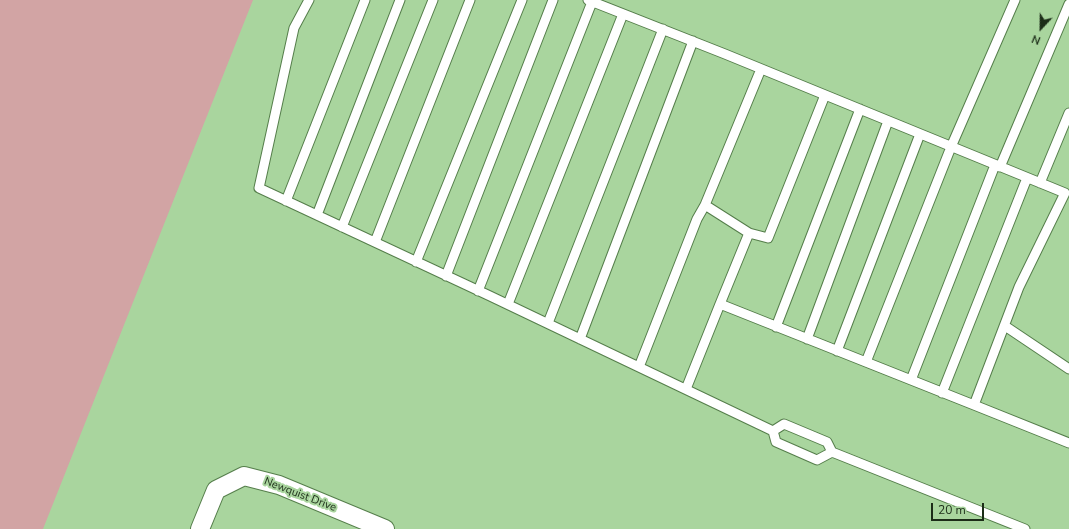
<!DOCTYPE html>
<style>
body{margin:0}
#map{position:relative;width:1069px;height:529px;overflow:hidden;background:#a9d59e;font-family:"Nunito Sans",sans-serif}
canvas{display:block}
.north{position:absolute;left:1021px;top:8px;width:40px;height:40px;-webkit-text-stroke:3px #a9d59e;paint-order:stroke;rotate:202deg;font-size:11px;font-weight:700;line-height:16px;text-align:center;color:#1c2d18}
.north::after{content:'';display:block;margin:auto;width:14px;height:18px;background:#1c2d18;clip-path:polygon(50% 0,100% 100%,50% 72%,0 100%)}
.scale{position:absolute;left:931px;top:503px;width:53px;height:18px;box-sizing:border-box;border:2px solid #1c2d18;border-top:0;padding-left:5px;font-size:12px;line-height:14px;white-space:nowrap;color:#1c2d18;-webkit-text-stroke:3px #a9d59e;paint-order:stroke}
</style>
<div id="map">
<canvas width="1069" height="529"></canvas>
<div class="north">N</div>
<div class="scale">20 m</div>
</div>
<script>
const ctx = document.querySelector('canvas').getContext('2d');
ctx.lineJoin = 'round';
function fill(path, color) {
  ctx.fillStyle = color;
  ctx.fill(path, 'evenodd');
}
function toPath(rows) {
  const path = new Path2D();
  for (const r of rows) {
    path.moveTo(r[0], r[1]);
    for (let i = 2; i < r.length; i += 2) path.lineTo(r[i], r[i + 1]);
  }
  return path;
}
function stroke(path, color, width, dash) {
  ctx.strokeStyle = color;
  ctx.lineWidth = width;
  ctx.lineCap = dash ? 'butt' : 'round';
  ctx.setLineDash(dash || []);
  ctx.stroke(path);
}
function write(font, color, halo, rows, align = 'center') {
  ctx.font = font + ' "Nunito Sans",sans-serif';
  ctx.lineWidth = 4;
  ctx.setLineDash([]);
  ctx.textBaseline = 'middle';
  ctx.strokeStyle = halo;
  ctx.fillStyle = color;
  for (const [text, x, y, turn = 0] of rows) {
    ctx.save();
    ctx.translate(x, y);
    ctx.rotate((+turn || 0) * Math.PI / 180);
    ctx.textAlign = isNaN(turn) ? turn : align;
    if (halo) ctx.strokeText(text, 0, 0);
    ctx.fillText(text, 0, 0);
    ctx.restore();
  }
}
const green = toPath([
 [0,0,253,0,43,529,0,529]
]);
const lane = toPath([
 [309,0,294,28,259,188,490,296,773,431],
 [588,0,725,54,1065,193,1019,287,974,405,1069,443],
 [1000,167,1069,4],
 [1040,183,1069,113],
 [286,201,365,0],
 [317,215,400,0],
 [342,227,433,0],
 [749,233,705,205,761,69],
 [375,242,470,0],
 [416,262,522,0],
 [446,276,553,0],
 [478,291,592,2],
 [508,304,623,14],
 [720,304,749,233,768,238,825,95],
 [548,323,663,29],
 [1005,326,1069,369],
 [776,327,860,109],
 [580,339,693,41],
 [807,339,888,121],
 [837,351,920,134],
 [866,362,951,147,1015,0],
 [639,367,697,219,705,205],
 [911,380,995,165],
 [686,389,720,304,974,405],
 [942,393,1027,178],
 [832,452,817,460,776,442,773,431,784,424,827,442,832,452,1025,529]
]);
const street = toPath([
 [200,529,216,490,244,476,279,485,385,529]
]);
const streetNames = [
 ["Newquist Drive",300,495,21]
];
fill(green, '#d2a4a4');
stroke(lane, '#557e4b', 11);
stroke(street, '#557e4b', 20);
stroke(lane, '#fff', 9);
stroke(street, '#fff', 18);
write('11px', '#1c2d18', '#a9d59e', streetNames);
</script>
